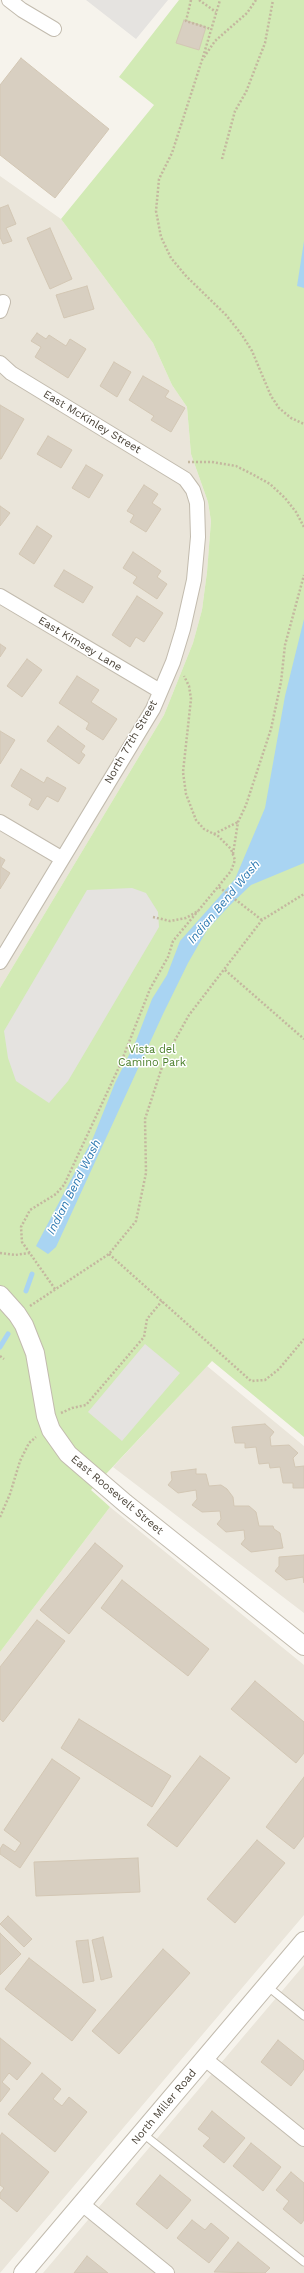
<!DOCTYPE html>
<style>
body{margin:0}
canvas{display:block;background:#f6f3ec}
</style>
<canvas width="304" height="2273"></canvas>
<script>
const ctx = document.querySelector('canvas').getContext('2d');
ctx.lineJoin = 'round';
function fill(path, color) {
  ctx.fillStyle = color;
  ctx.fill(path, 'evenodd');
}
function toPath(rows) {
  const path = new Path2D();
  for (const r of rows) {
    path.moveTo(r[0], r[1]);
    for (let i = 2; i < r.length; i += 2) path.lineTo(r[i], r[i + 1]);
  }
  return path;
}
function stroke(path, color, width, dash) {
  ctx.strokeStyle = color;
  ctx.lineWidth = width;
  ctx.lineCap = dash ? 'butt' : 'round';
  ctx.setLineDash(dash || []);
  ctx.stroke(path);
}
function write(font, color, halo, rows, align = 'center') {
  ctx.font = font + ' "Work Sans",sans-serif';
  ctx.lineWidth = 3;
  ctx.setLineDash([]);
  ctx.textBaseline = 'middle';
  ctx.strokeStyle = halo;
  ctx.fillStyle = color;
  for (const [text, x, y, turn = 0] of rows) {
    ctx.save();
    ctx.translate(x, y);
    ctx.rotate((+turn || 0) * Math.PI / 180);
    ctx.textAlign = isNaN(turn) ? turn : align;
    if (halo) ctx.strokeText(text, 0, 0);
    ctx.fillText(text, 0, 0);
    ctx.restore();
  }
}
const residential = toPath([
 [0,176,61,219,153,343,172,385,187,407,191,454,208,502,211,521,207,572,202,610,193,643,164,715,0,988],
 [207,1366,304,1446,304,1613,113,1467],
 [110,1507,304,1665,304,1915,0,2273,0,1652],
 [304,1965,304,2273,43,2273]
]);
const green = toPath([
 [179,0,304,0,304,1437,212,1361,91,1490,110,1507,0,1652,0,988,164,715,193,643,202,610,207,572,211,521,208,502,191,454,187,407,172,385,153,343,61,219,154,105,119,77]
]);
const parking = toPath([
 [86,0,168,0,136,39],
 [132,888,146,893,158,912,159,927,68,1081,49,1103,16,1081,8,1058,4,1031,87,890],
 [145,1344,180,1373,122,1441,88,1412]
]);
const water = toPath([
 [304,241,304,288,297,286],
 [304,619,304,863,251,885,229,906,207,930,188,963,163,1014,56,1247,48,1254,36,1246,93,1138,115,1083,136,1041,152,999,167,975,180,941,235,879,265,808,285,696]
]);
const stream = toPath([
 [26,1291,32,1274],
 [0,1347,8,1334]
]);
const building = toPath([
 [184,20,206,27,199,50,176,43,184,20],
 [21,58,109,129,55,198,0,155,0,85,21,58],
 [8,205,16,224,6,228,12,241,3,244,0,237,0,208,8,205],
 [50,228,72,279,50,289,27,238,50,228],
 [87,286,94,309,64,318,56,295,87,286],
 [37,333,46,339,49,335,66,346,70,339,86,349,68,378,35,357,41,347,31,341,37,333],
 [114,362,131,372,117,397,100,386,114,362],
 [143,376,169,391,165,397,185,408,171,432,151,420,154,416,129,400,143,376],
 [0,405,24,419,1,459,0,459,0,405],
 [48,436,72,450,61,468,37,454,48,436],
 [86,465,103,475,89,498,72,488,86,465],
 [144,485,158,494,152,503,161,509,146,532,130,522,134,515,127,511,144,485],
 [0,506,10,513,0,526,0,506],
 [37,526,52,536,34,564,19,554,37,526],
 [133,552,161,571,157,577,167,584,157,599,133,583,137,577,123,568,133,552],
 [64,570,93,587,83,603,54,586,64,570],
 [137,596,163,613,144,642,136,637,130,647,112,635,137,596],
 [0,644,6,648,0,657,0,644],
 [27,659,42,670,22,697,7,686,27,659],
 [77,676,99,690,91,702,117,719,103,740,86,729,89,723,59,703,77,676],
 [58,726,85,746,81,752,85,755,79,764,47,741,58,726],
 [0,731,15,740,0,764,0,731],
 [21,769,44,783,47,777,66,788,58,802,47,796,38,810,29,805,32,799,11,786,21,769],
 [0,857,5,860,1,867,10,873,0,889,0,857],
 [265,1424,274,1432,270,1437,271,1446,289,1445,298,1453,293,1458,295,1467,304,1466,304,1488,293,1488,293,1483,283,1483,280,1467,270,1468,269,1463,259,1464,256,1447,245,1448,245,1443,235,1443,232,1427,265,1424],
 [196,1469,196,1474,206,1474,209,1486,221,1485,227,1489,233,1497,234,1506,249,1506,256,1512,259,1526,273,1526,274,1529,280,1533,283,1548,251,1552,241,1544,245,1539,244,1530,226,1532,217,1524,221,1519,220,1511,202,1512,192,1505,197,1499,196,1490,178,1493,168,1485,172,1480,171,1472,196,1469],
 [95,1543,123,1566,69,1634,40,1610,95,1543],
 [304,1555,304,1583,303,1577,286,1580,275,1571,279,1566,279,1557,304,1555],
 [122,1580,209,1649,188,1676,101,1608,122,1580],
 [37,1620,65,1641,3,1722,0,1719,0,1667,37,1620],
 [255,1681,304,1722,304,1753,296,1763,231,1709,255,1681],
 [79,1719,171,1776,152,1807,61,1748,79,1719],
 [200,1756,230,1778,177,1847,147,1825,200,1756],
 [52,1759,80,1778,20,1868,0,1854,0,1849,3,1844,15,1852,21,1843,4,1830,52,1759],
 [304,1777,304,1836,294,1849,266,1827,304,1777],
 [257,1840,285,1863,235,1923,207,1899,257,1840],
 [138,1858,140,1892,36,1896,34,1862,138,1858],
 [8,1916,32,1939,24,1947,0,1924,8,1916],
 [0,1933,21,1954,0,1975,0,1933],
 [103,1937,112,1977,101,1980,92,1940,103,1937],
 [88,1940,94,1981,83,1983,76,1941,88,1940],
 [163,1949,190,1973,119,2054,92,2031,163,1949],
 [29,1958,96,2010,72,2041,5,1989,29,1958],
 [0,2038,31,2063,17,2080,9,2073,2,2082,10,2089,0,2102,0,2038],
 [278,2040,304,2061,304,2069,291,2086,261,2062,278,2040],
 [42,2073,61,2089,53,2099,62,2106,69,2097,87,2112,55,2152,8,2114,42,2073],
 [212,2111,245,2138,224,2163,203,2146,210,2138,198,2129,212,2111],
 [2,2133,49,2172,17,2212,0,2198,0,2193,4,2188,0,2185,0,2136,2,2133],
 [251,2143,281,2167,263,2191,233,2166,251,2143],
 [291,2172,304,2183,304,2220,301,2224,283,2209,289,2201,276,2190,291,2172],
 [160,2175,191,2200,167,2229,136,2204,160,2175],
 [192,2220,205,2230,211,2223,229,2238,209,2263,177,2238,192,2220],
 [238,2242,270,2268,265,2273,214,2272,238,2242],
 [87,2256,108,2273,74,2273,87,2256]
]);
const path = toPath([
 [191,0,186,21,211,29],
 [199,0,216,12],
 [256,0,247,13,215,41,202,60,172,153,159,179,156,211,161,237,171,258,186,276,226,315,242,335,252,351,271,396,279,408,291,418,304,424],
 [203,57,220,0],
 [222,159,235,111,246,92,265,43,273,0],
 [188,462,212,462,236,466,252,474,270,484,285,498,296,512,304,527],
 [214,834,238,822],
 [233,854,238,822,246,805,271,729,281,682,285,645,304,575],
 [219,887,262,920],
 [153,917,170,921,186,918,198,911,231,871,235,860,231,849,218,836,204,829,196,820,186,794,183,772,191,699,189,686,184,676],
 [225,970,304,1039],
 [0,1253,15,1255,30,1253],
 [109,1254,251,1381,265,1380,279,1369,304,1339],
 [55,1289,22,1242,21,1227,30,1210,56,1194,64,1185,120,1065,150,989,168,957,173,941,198,911],
 [30,1306,109,1254,136,1221,146,1173,145,1119,165,1058,189,1015,262,920,304,894],
 [0,1356,4,1359],
 [61,1413,72,1408,86,1405,144,1337,147,1319,162,1301],
 [0,1517,10,1494,20,1461,29,1443,36,1437]
]);
const service = toPath([
 [267,1986,304,2016],
 [142,2133,304,2262]
]);
const minor = toPath([
 [9,0,22,10,54,29],
 [0,311,3,302],
 [0,363,11,373,185,479,193,490,197,503,198,537,194,580,183,629,173,662,153,709,0,962],
 [0,596,160,691],
 [0,822,61,858],
 [205,2059,304,2139],
 [82,2204,167,2273]
]);
const tertiary = toPath([
 [0,1295,17,1314,24,1325,35,1353,46,1416,51,1430,68,1454,125,1503,304,1646],
 [23,2273,304,1941]
]);
const streetNames = [
 ["East McKinley Street",92,422,31],
 ["East Kimsey Lane",80,644,31],
 ["North 77th Street",131,742,-60],
 ["East Roosevelt Street",117,1495,40],
 ["North Miller Road",164,2107,-50]
];
const parkNames = [
 ["Vista del",152,1050],
 ["Camino Park",152,1063]
];
const waterNames = [
 ["Indian Bend Wash",224,902,-50],
 ["Indian Bend Wash",74,1187,-63]
];
fill(residential, '#eae5da');
fill(green, '#d2eab5');
fill(parking, '#e5e3e0');
fill(water, '#a9d4f2');
stroke(stream, '#a9d4f2', 5);
fill(building, '#d8cfc1');
stroke(building, '#d3c7b4', 1);
stroke(service, '#c2bbae', 9);
stroke(minor, '#c2bbae', 16);
stroke(tertiary, '#c2bbae', 20);
stroke(path, '#c4b79f', 2.5, [2, 2]);
stroke(service, '#fff', 7);
stroke(minor, '#fff', 14);
stroke(tertiary, '#fff', 18);
write('11px', '#4b4439', '#fff', streetNames);
write('11px', '#4a7f2a', '#fff', parkNames);
write('italic 12px', '#2e7ab2', '#fff', waterNames);
</script>
